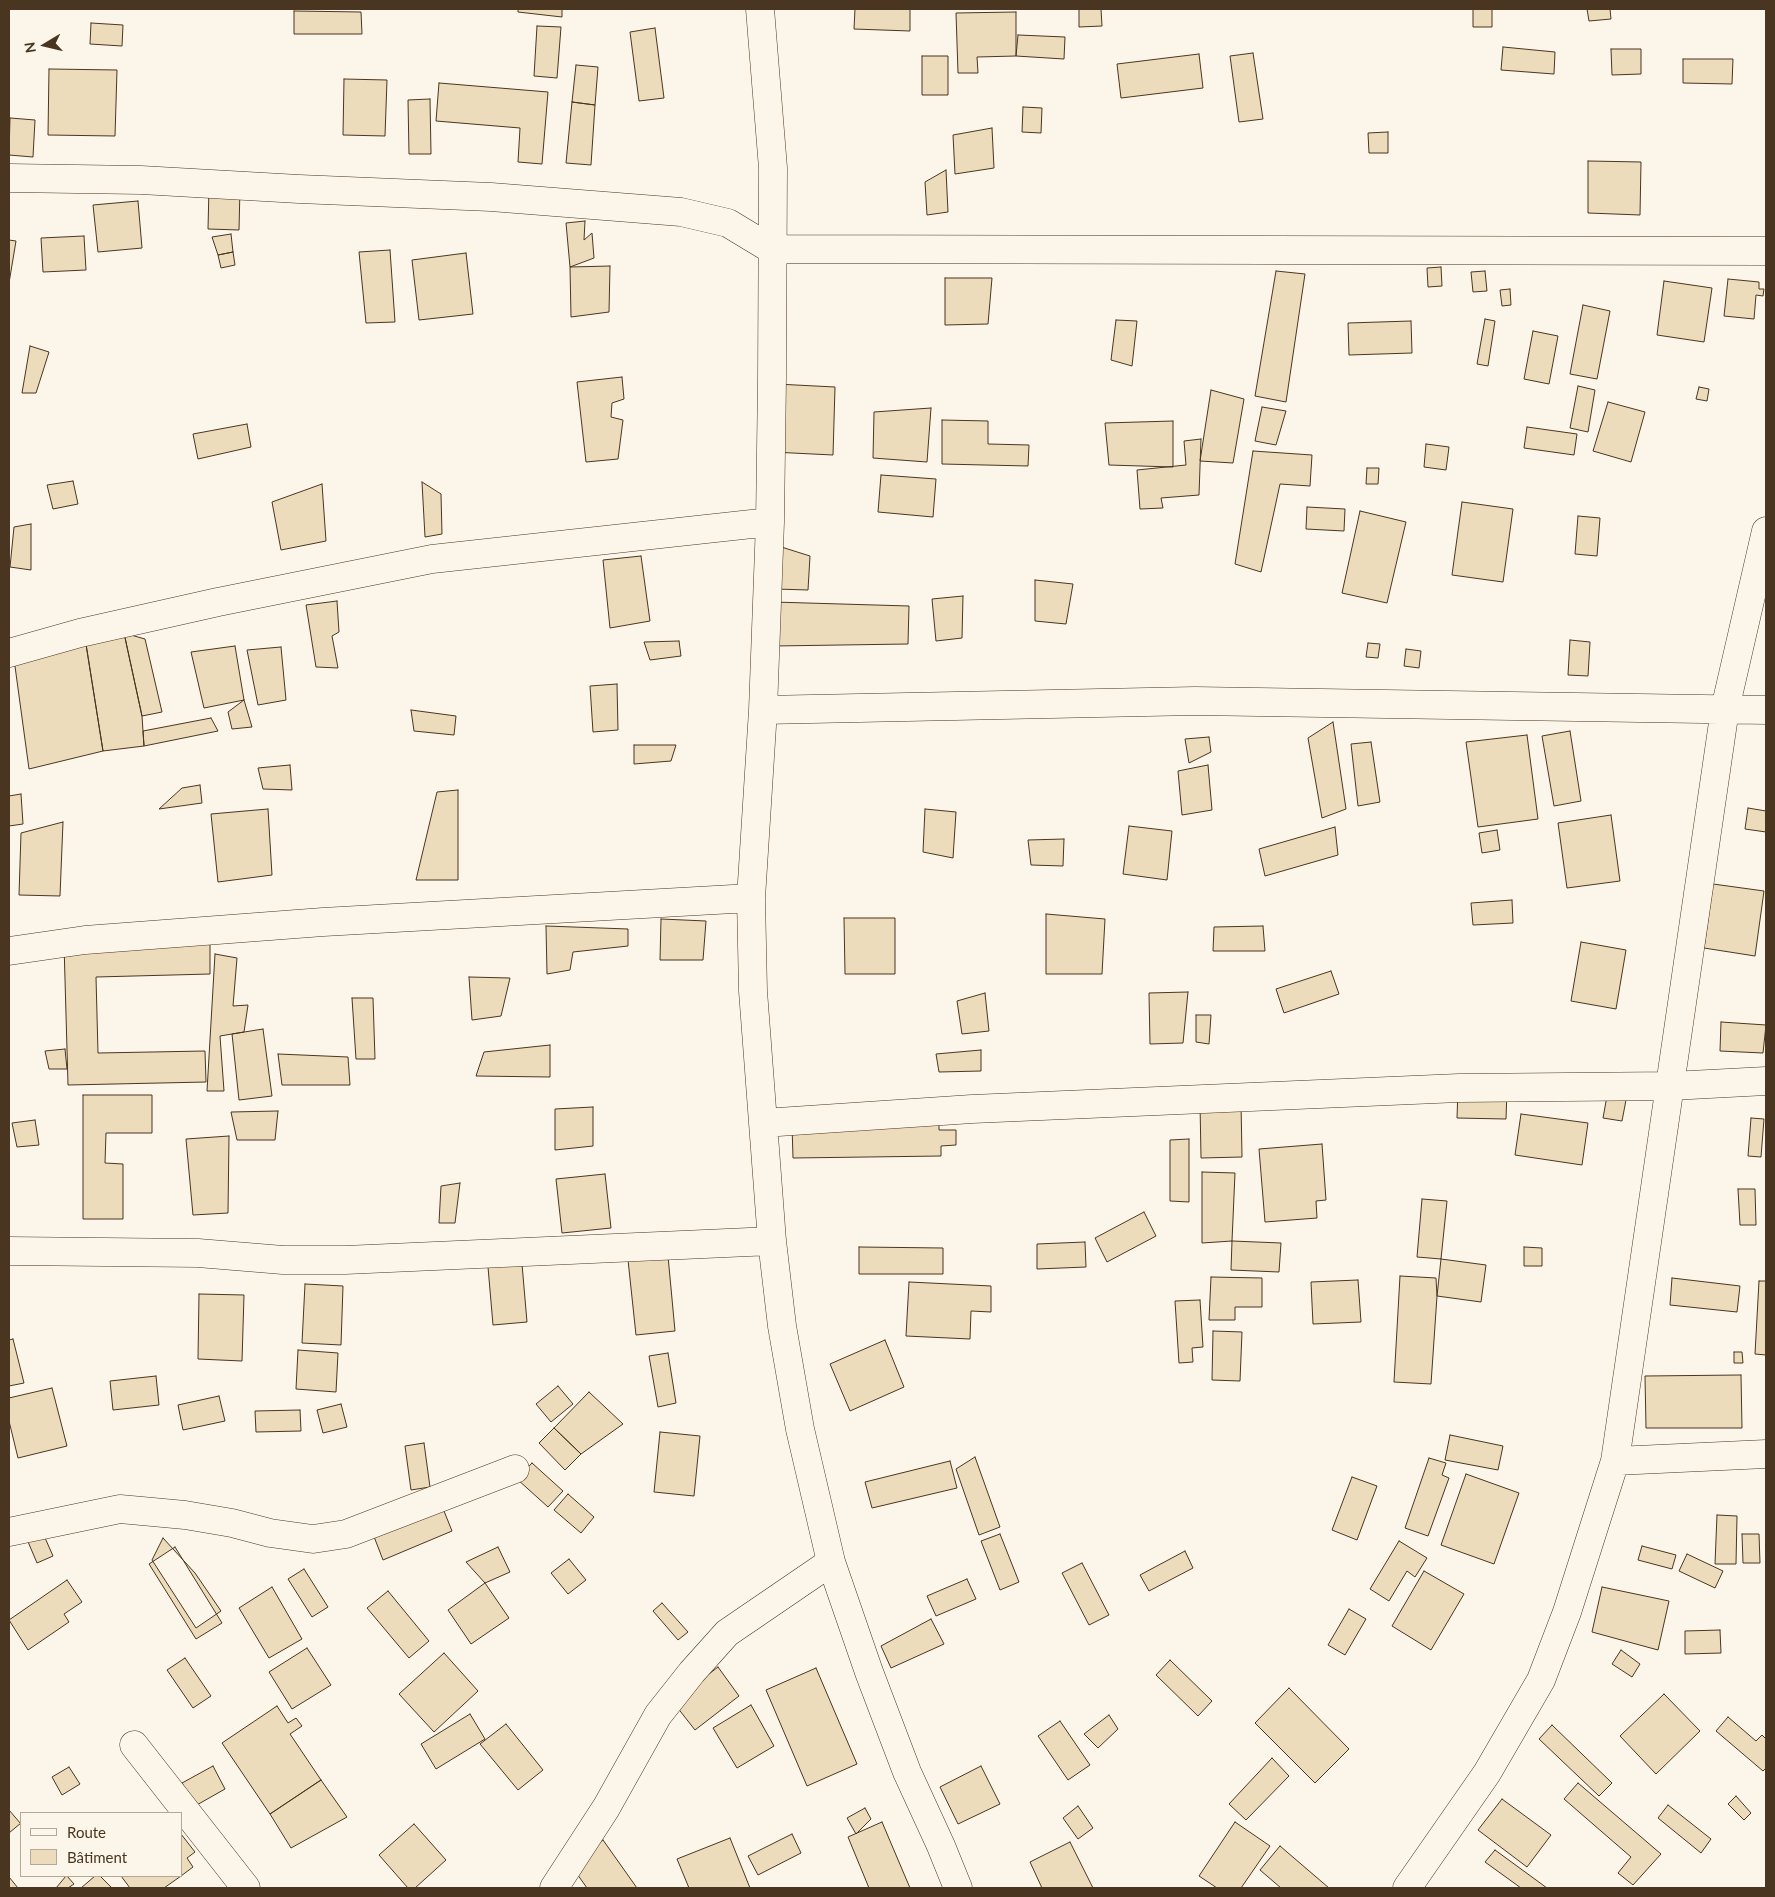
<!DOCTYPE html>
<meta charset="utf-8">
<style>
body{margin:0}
#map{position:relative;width:1775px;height:1897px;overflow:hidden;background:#fbf6e9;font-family:Lato,sans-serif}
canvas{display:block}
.frame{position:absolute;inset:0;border:10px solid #4a3520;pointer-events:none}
.legend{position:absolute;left:20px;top:1812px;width:162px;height:65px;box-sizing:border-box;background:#fbf6e9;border:1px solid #b4a999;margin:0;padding:6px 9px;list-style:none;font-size:15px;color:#4a3520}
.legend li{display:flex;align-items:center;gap:10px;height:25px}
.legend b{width:25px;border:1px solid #b4a999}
.north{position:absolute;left:20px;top:20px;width:50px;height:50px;-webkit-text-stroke:4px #fbf6e9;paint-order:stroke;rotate:261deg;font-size:14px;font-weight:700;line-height:20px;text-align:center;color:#4a3520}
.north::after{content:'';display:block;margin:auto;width:18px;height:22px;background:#4a3520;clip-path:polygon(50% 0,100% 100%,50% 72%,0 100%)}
</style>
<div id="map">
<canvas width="1775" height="1897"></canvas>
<div class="frame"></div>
<ul class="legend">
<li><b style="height:6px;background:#fbf6e9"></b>Route</li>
<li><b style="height:14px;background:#ecdcbc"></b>Bâtiment</li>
</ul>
<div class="north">N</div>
</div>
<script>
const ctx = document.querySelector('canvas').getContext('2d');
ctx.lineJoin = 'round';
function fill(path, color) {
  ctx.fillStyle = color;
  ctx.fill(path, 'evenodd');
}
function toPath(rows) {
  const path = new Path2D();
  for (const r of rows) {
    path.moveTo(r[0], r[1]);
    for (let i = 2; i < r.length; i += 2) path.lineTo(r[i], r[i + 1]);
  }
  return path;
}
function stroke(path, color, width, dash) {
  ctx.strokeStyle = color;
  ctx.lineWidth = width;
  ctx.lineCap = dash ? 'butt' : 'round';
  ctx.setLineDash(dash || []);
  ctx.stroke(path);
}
const building = toPath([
 [518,9,562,9,562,17,518,12,518,9],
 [855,9,910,9,910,31,854,29,855,9],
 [1079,9,1101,9,1102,26,1079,27,1079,9],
 [1473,9,1492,9,1492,27,1473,27,1473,9],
 [1587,9,1610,9,1611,19,1589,21,1587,9],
 [294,11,361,12,362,34,294,34,294,11],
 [1016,12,1016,56,977,57,978,73,958,73,956,13,1016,12],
 [91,23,123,25,122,46,90,44,91,23],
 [537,26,561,27,557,78,534,76,537,26],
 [655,28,664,98,639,101,630,32,655,28],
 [1018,35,1065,37,1064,59,1016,56,1018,35],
 [1503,47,1555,52,1554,74,1501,70,1503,47],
 [1611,49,1641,49,1641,74,1612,75,1611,49],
 [1253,53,1263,119,1239,122,1230,56,1253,53],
 [1199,54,1203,88,1121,98,1117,64,1199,54],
 [922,56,948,56,948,95,922,95,922,56],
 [1683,59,1733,59,1732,84,1683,83,1683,59],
 [576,65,598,67,595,105,572,102,576,65],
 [49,69,117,70,115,136,48,135,49,69],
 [344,79,387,80,385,136,343,135,344,79],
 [439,83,548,92,542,164,518,162,520,128,436,121,439,83],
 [430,99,431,154,409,154,408,100,430,99],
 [572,102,595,105,591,165,566,163,572,102],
 [1023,107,1042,108,1041,133,1022,132,1023,107],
 [10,118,35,120,33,157,9,155,10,118],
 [992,128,994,168,955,174,953,135,992,128],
 [1388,132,1388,153,1369,153,1368,133,1388,132],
 [1588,161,1641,162,1640,215,1588,213,1588,161],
 [946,170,948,212,927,215,925,182,946,170],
 [209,188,240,188,239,230,208,229,209,188],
 [138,201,142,248,98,252,93,205,138,201],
 [585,221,584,240,592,233,594,258,570,267,566,223,585,221],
 [231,234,233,252,218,255,212,237,231,234],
 [84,236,86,270,43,272,41,238,84,236],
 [9,240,16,241,9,283,9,240],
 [390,250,395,322,366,323,359,252,390,250],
 [233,252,235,265,221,268,218,255,233,252],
 [466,253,473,314,419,320,412,260,466,253],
 [610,266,609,312,571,317,570,267,610,266],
 [1441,267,1442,286,1428,287,1427,268,1441,267],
 [1276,271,1305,274,1286,402,1255,396,1276,271],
 [1485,271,1487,291,1473,292,1471,272,1485,271],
 [945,278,992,278,988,324,945,325,945,278],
 [1728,279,1759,282,1759,289,1764,289,1763,296,1756,295,1754,319,1724,316,1728,279],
 [1664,281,1712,288,1704,342,1657,335,1664,281],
 [1510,289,1511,305,1502,306,1500,290,1510,289],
 [1583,305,1610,311,1597,379,1570,374,1583,305],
 [1485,319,1495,321,1488,366,1477,364,1485,319],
 [1116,320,1137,321,1132,366,1111,360,1116,320],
 [1411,321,1412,353,1349,355,1348,323,1411,321],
 [1533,331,1558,336,1549,384,1524,379,1533,331],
 [30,346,49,352,36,393,22,393,30,346],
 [622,377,624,399,612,403,611,417,623,420,618,459,586,462,577,382,622,377],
 [776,384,835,387,833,455,772,452,776,384],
 [1578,386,1595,390,1588,432,1570,428,1578,386],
 [1699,387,1709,389,1707,401,1696,399,1699,387],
 [1211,390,1244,399,1233,463,1200,461,1211,390],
 [1608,402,1645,412,1631,462,1593,451,1608,402],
 [1262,407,1286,411,1276,445,1255,441,1262,407],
 [931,408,927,462,873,458,874,412,931,408],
 [942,420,988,421,988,444,1029,445,1028,466,942,464,942,420],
 [1173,421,1173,467,1109,465,1105,423,1173,421],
 [247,424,251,447,198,459,193,434,247,424],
 [1527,427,1577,434,1574,455,1524,448,1527,427],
 [1201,439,1199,495,1161,498,1163,508,1140,509,1137,470,1186,465,1184,441,1201,439],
 [1426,444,1449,447,1446,470,1424,467,1426,444],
 [1253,451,1312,455,1310,486,1280,484,1261,572,1235,564,1253,451],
 [1367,468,1379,468,1378,484,1366,484,1367,468],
 [881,475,936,479,933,517,878,512,881,475],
 [73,481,78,504,53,509,47,485,73,481],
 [422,482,441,494,442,534,425,537,422,482],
 [322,484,326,541,281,550,272,502,322,484],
 [1462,502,1513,509,1503,582,1452,575,1462,502],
 [1307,507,1345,509,1344,531,1306,529,1307,507],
 [1360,511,1406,522,1387,603,1342,593,1360,511],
 [1578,516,1600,518,1597,556,1575,554,1578,516],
 [31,524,31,570,10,567,14,527,31,524],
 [775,545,810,556,808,590,775,589,775,545],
 [641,556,650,621,610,628,603,560,641,556],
 [1035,580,1073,584,1066,624,1035,621,1035,580],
 [963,596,962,638,936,641,932,599,963,596],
 [337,601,339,632,332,636,338,668,316,667,306,605,337,601],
 [773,602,909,606,908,644,774,646,773,602],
 [124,633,142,716,144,746,103,751,85,638,124,633],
 [124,633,145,639,162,712,142,716,124,633],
 [85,638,103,751,29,769,14,659,85,638],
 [1570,640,1590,642,1588,676,1568,675,1570,640],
 [679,641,681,656,650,660,644,642,679,641],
 [1368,643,1380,644,1378,658,1366,657,1368,643],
 [235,646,244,700,204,708,191,652,235,646],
 [281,647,286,700,258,705,247,650,281,647],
 [1406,649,1421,651,1419,668,1404,666,1406,649],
 [617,684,618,730,593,732,590,686,617,684],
 [244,700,252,727,232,729,228,712,244,700],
 [411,710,456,716,454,735,414,731,411,710],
 [211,718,218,731,144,746,143,731,211,718],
 [1333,722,1346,809,1322,818,1308,738,1333,722],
 [1570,731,1581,801,1554,806,1542,736,1570,731],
 [1527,735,1538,819,1478,827,1466,742,1527,735],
 [1209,737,1211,752,1189,763,1185,739,1209,737],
 [1371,742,1380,802,1358,806,1351,744,1371,742],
 [634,745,676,745,671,761,634,764,634,745],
 [290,765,292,790,263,789,258,768,290,765],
 [1208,765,1212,810,1182,815,1178,771,1208,765],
 [200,785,202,803,159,809,182,788,200,785],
 [458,790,458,880,416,880,437,792,458,790],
 [21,794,23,824,9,826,9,796,21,794],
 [1748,808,1766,811,1766,832,1745,829,1748,808],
 [268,809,272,875,218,882,211,814,268,809],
 [925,809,956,812,953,858,923,852,925,809],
 [1611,815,1620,881,1567,888,1558,823,1611,815],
 [63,822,60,896,19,895,21,833,63,822],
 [1129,826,1172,831,1167,880,1123,874,1129,826],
 [1335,827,1338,855,1265,876,1259,849,1335,827],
 [1497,830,1500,850,1482,853,1479,833,1497,830],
 [1064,839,1063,866,1031,865,1028,840,1064,839],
 [1713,884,1764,891,1755,956,1704,948,1713,884],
 [1512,900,1513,923,1473,925,1471,903,1512,900],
 [1046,914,1105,919,1102,974,1046,974,1046,914],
 [844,918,895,918,895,974,845,974,844,918],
 [661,919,706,921,703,960,660,960,661,919],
 [546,926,628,929,628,946,573,952,570,970,547,974,546,926],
 [1263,926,1265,951,1213,951,1214,927,1263,926],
 [210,940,210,974,96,977,98,1053,205,1051,206,1082,68,1085,64,944,210,940],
 [1581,942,1626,950,1616,1009,1571,1001,1581,942],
 [215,954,237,958,233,1006,248,1005,244,1032,220,1036,224,1091,207,1091,215,954],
 [1331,971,1339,994,1284,1013,1276,989,1331,971],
 [469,977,510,978,501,1016,472,1020,469,977],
 [1188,992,1183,1043,1150,1044,1149,993,1188,992],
 [985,993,989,1031,962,1034,957,1001,985,993],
 [352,998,373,998,375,1059,356,1059,352,998],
 [1196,1015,1211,1015,1209,1044,1196,1042,1196,1015],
 [1721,1022,1766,1025,1763,1053,1720,1051,1721,1022],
 [263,1029,272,1096,239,1100,232,1034,263,1029],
 [550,1045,550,1077,476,1076,484,1052,550,1045],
 [65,1049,67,1069,49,1069,45,1051,65,1049],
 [981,1050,981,1071,939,1072,936,1054,981,1050],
 [278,1054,348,1057,350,1085,282,1085,278,1054],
 [1458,1089,1507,1090,1506,1119,1457,1118,1458,1089],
 [83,1095,152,1095,152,1133,106,1133,105,1163,123,1164,123,1219,83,1219,83,1095],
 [1607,1096,1626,1100,1622,1121,1603,1118,1607,1096],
 [1241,1102,1242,1157,1201,1158,1200,1103,1241,1102],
 [593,1107,593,1146,555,1150,555,1109,593,1107],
 [278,1111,275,1140,237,1140,231,1112,278,1111],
 [1521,1114,1588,1123,1582,1165,1515,1155,1521,1114],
 [1751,1118,1764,1119,1761,1157,1748,1156,1751,1118],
 [35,1120,39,1145,17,1147,12,1123,35,1120],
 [939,1123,939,1130,956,1130,956,1145,941,1146,941,1156,793,1158,792,1125,939,1123],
 [229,1136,228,1213,193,1215,186,1139,229,1136],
 [1189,1139,1189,1202,1170,1201,1170,1140,1189,1139],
 [1322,1144,1326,1200,1316,1201,1317,1218,1265,1222,1259,1149,1322,1144],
 [1202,1172,1235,1173,1232,1241,1202,1243,1202,1172],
 [605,1174,611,1228,562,1233,556,1179,605,1174],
 [460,1183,455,1223,439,1223,441,1186,460,1183],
 [1738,1189,1755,1189,1756,1225,1740,1225,1738,1189],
 [1422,1199,1447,1201,1441,1259,1417,1257,1422,1199],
 [1144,1212,1156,1236,1107,1262,1095,1238,1144,1212],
 [1232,1241,1281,1243,1279,1272,1231,1270,1232,1241],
 [1085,1242,1086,1267,1037,1269,1037,1244,1085,1242],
 [859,1247,943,1248,943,1274,859,1274,859,1247],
 [1524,1247,1542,1248,1542,1266,1524,1266,1524,1247],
 [668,1256,675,1331,636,1335,628,1260,668,1256],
 [1441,1259,1486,1265,1481,1302,1437,1296,1441,1259],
 [522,1264,527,1322,493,1325,488,1267,522,1264],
 [1400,1276,1436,1278,1437,1296,1431,1384,1394,1382,1400,1276],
 [1211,1277,1262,1278,1262,1307,1235,1307,1235,1320,1209,1320,1211,1277],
 [1672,1278,1740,1286,1737,1312,1670,1305,1672,1278],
 [1358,1280,1361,1322,1313,1324,1311,1282,1358,1280],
 [1759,1281,1766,1281,1766,1355,1755,1354,1759,1281],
 [909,1282,991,1286,991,1312,971,1311,970,1339,906,1336,909,1282],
 [305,1284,343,1286,341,1345,302,1343,305,1284],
 [199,1294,244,1295,242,1361,198,1359,199,1294],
 [1200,1300,1203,1347,1192,1348,1193,1362,1179,1363,1175,1301,1200,1300],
 [1213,1331,1242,1332,1240,1381,1212,1380,1213,1331],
 [13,1339,24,1383,9,1386,9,1340,13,1339],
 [885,1340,904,1387,850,1411,830,1364,885,1340],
 [298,1350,338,1353,336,1392,296,1389,298,1350],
 [1734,1352,1742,1352,1743,1363,1734,1363,1734,1352],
 [668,1353,676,1403,658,1407,649,1356,668,1353],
 [1741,1375,1742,1428,1646,1428,1645,1376,1741,1375],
 [156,1376,159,1405,113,1410,110,1381,156,1376],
 [558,1386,573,1404,551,1422,536,1404,558,1386],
 [52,1388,67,1446,18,1458,9,1421,9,1398,52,1388],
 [589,1392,623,1424,581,1454,554,1428,589,1392],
 [219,1396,225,1421,183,1430,178,1405,219,1396],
 [341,1404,347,1427,323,1433,317,1410,341,1404],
 [300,1410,301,1431,256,1432,255,1411,300,1410],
 [554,1428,581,1454,565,1470,539,1443,554,1428],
 [660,1432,700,1436,694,1496,654,1492,660,1432],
 [1450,1435,1503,1446,1498,1470,1445,1460,1450,1435],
 [424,1443,430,1487,411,1490,405,1446,424,1443],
 [975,1457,1000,1527,979,1535,956,1469,975,1457],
 [1429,1458,1446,1463,1442,1475,1449,1478,1428,1536,1405,1528,1429,1458],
 [950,1461,957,1488,872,1508,865,1482,950,1461],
 [532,1463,563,1491,548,1507,517,1479,532,1463],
 [1466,1474,1519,1493,1494,1564,1441,1545,1466,1474],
 [1352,1477,1377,1486,1357,1540,1332,1530,1352,1477],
 [568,1494,594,1517,581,1533,554,1510,568,1494],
 [442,1506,452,1531,383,1560,373,1534,442,1506],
 [1717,1515,1737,1516,1736,1564,1715,1564,1717,1515],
 [42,1531,53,1556,37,1563,26,1537,42,1531],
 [1000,1534,1019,1582,1000,1590,981,1541,1000,1534],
 [1742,1534,1759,1534,1760,1563,1743,1563,1742,1534],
 [163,1538,195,1573,221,1611,196,1628,152,1560,163,1538],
 [1399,1541,1427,1558,1415,1577,1407,1571,1389,1601,1370,1589,1399,1541],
 [1642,1546,1676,1555,1672,1569,1638,1560,1642,1546],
 [175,1547,222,1623,196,1639,149,1564,175,1547],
 [498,1547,510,1572,485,1583,466,1562,498,1547],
 [1185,1551,1193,1568,1149,1591,1140,1575,1185,1551],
 [1687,1554,1723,1571,1715,1588,1679,1571,1687,1554],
 [569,1559,586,1580,568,1594,551,1573,569,1559],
 [1082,1563,1109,1615,1089,1625,1062,1573,1082,1563],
 [304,1569,328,1607,312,1617,288,1579,304,1569],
 [1424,1571,1464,1594,1431,1650,1392,1626,1424,1571],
 [967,1579,976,1599,936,1616,927,1596,967,1579],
 [67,1580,82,1602,64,1614,69,1622,28,1650,9,1620,67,1580],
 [485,1583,509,1618,471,1644,448,1610,485,1583],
 [272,1587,302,1639,269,1658,239,1608,272,1587],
 [1602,1587,1669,1601,1658,1650,1592,1632,1602,1587],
 [388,1591,429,1641,409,1658,367,1608,388,1591],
 [662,1603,688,1632,678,1640,653,1611,662,1603],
 [1349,1609,1366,1619,1345,1655,1328,1645,1349,1609],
 [931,1619,944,1644,891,1668,881,1646,931,1619],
 [1720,1630,1721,1653,1685,1654,1685,1631,1720,1630],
 [307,1648,331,1685,292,1709,269,1672,307,1648],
 [1621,1650,1640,1664,1632,1677,1612,1664,1621,1650],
 [444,1653,478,1691,434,1732,399,1694,444,1653],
 [185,1658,211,1696,193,1708,167,1670,185,1658],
 [1170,1660,1212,1701,1198,1716,1156,1675,1170,1660],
 [718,1667,739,1696,695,1730,673,1702,718,1667],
 [816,1668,857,1764,807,1786,766,1690,816,1668],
 [1289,1688,1349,1749,1315,1783,1255,1723,1289,1688],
 [1664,1694,1700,1731,1656,1774,1620,1736,1664,1694],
 [751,1705,774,1746,737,1768,713,1728,751,1705],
 [277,1706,288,1723,296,1718,302,1726,290,1734,321,1780,270,1814,222,1743,277,1706],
 [470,1714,485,1739,436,1769,421,1744,470,1714],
 [1109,1715,1118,1729,1098,1748,1084,1734,1109,1715],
 [1728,1717,1756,1741,1762,1735,1766,1739,1766,1768,1763,1771,1716,1731,1728,1717],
 [1060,1721,1090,1765,1068,1780,1038,1736,1060,1721],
 [506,1724,543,1770,518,1790,480,1744,506,1724],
 [1552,1725,1612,1783,1599,1796,1539,1739,1552,1725],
 [1272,1758,1289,1776,1246,1820,1229,1804,1272,1758],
 [213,1766,225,1789,195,1806,182,1783,213,1766],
 [981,1766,1000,1804,958,1824,940,1787,981,1766],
 [69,1767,80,1784,62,1795,52,1777,69,1767],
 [321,1780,347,1817,291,1848,270,1814,321,1780],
 [1578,1783,1661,1854,1633,1885,1618,1873,1631,1857,1564,1799,1578,1783],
 [1736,1796,1751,1813,1744,1820,1728,1804,1736,1796],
 [1502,1799,1551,1835,1527,1867,1478,1830,1502,1799],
 [1668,1805,1711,1839,1701,1853,1658,1818,1668,1805],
 [1078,1806,1093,1828,1078,1839,1063,1818,1078,1806],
 [865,1808,871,1819,856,1834,847,1818,865,1808],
 [9,1810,21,1824,21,1876,66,1876,56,1888,18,1888,9,1877,9,1810],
 [882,1822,910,1888,869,1888,848,1837,882,1822],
 [1235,1822,1270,1846,1241,1888,1217,1888,1199,1876,1235,1822],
 [21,1823,21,1876,67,1876,74,1884,68,1888,9,1888,9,1833,21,1823],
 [414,1824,446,1860,415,1888,408,1888,379,1855,414,1824],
 [181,1834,195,1852,187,1858,193,1867,181,1876,181,1834],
 [792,1834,801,1853,758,1875,748,1856,792,1834],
 [730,1838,750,1888,689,1888,677,1859,730,1838],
 [603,1840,637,1888,587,1888,570,1864,603,1840],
 [1070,1842,1093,1888,1042,1888,1030,1862,1070,1842],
 [1280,1846,1329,1888,1281,1888,1260,1870,1280,1846],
 [1495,1850,1547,1888,1521,1888,1485,1862,1495,1850],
 [95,1876,100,1876,112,1888,81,1888,95,1876],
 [121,1876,181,1876,164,1888,130,1888,121,1876]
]);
const minor = toPath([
 [760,9,773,168,772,378,770,522,763,710,751,898,753,991,772,1241,782,1326,800,1429,831,1562,869,1672,907,1772,941,1846,958,1888],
 [9,178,141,180,299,189,491,197,681,212,728,223,771,249,1766,251],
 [9,653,80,633,218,602,432,559,770,522],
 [763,710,1195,701,1766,710],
 [9,951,85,940,323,922,751,898],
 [763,1123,972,1109,1459,1088,1671,1086,1766,1081],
 [9,1251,198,1253,283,1260,345,1260,772,1241],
 [1615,1461,1766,1454],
 [9,1532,120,1509,185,1515,232,1523,270,1533,313,1539,346,1534,515,1469],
 [134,1745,246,1888],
 [554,1888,606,1808,658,1715,692,1672,727,1633,831,1562],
 [1407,1888,1487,1773,1541,1680,1567,1612,1615,1461,1725,709,1766,531]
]);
fill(building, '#ecdcbc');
stroke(building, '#4a3520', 1);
stroke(minor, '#4a3520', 29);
stroke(minor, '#fbf6e9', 28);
</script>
